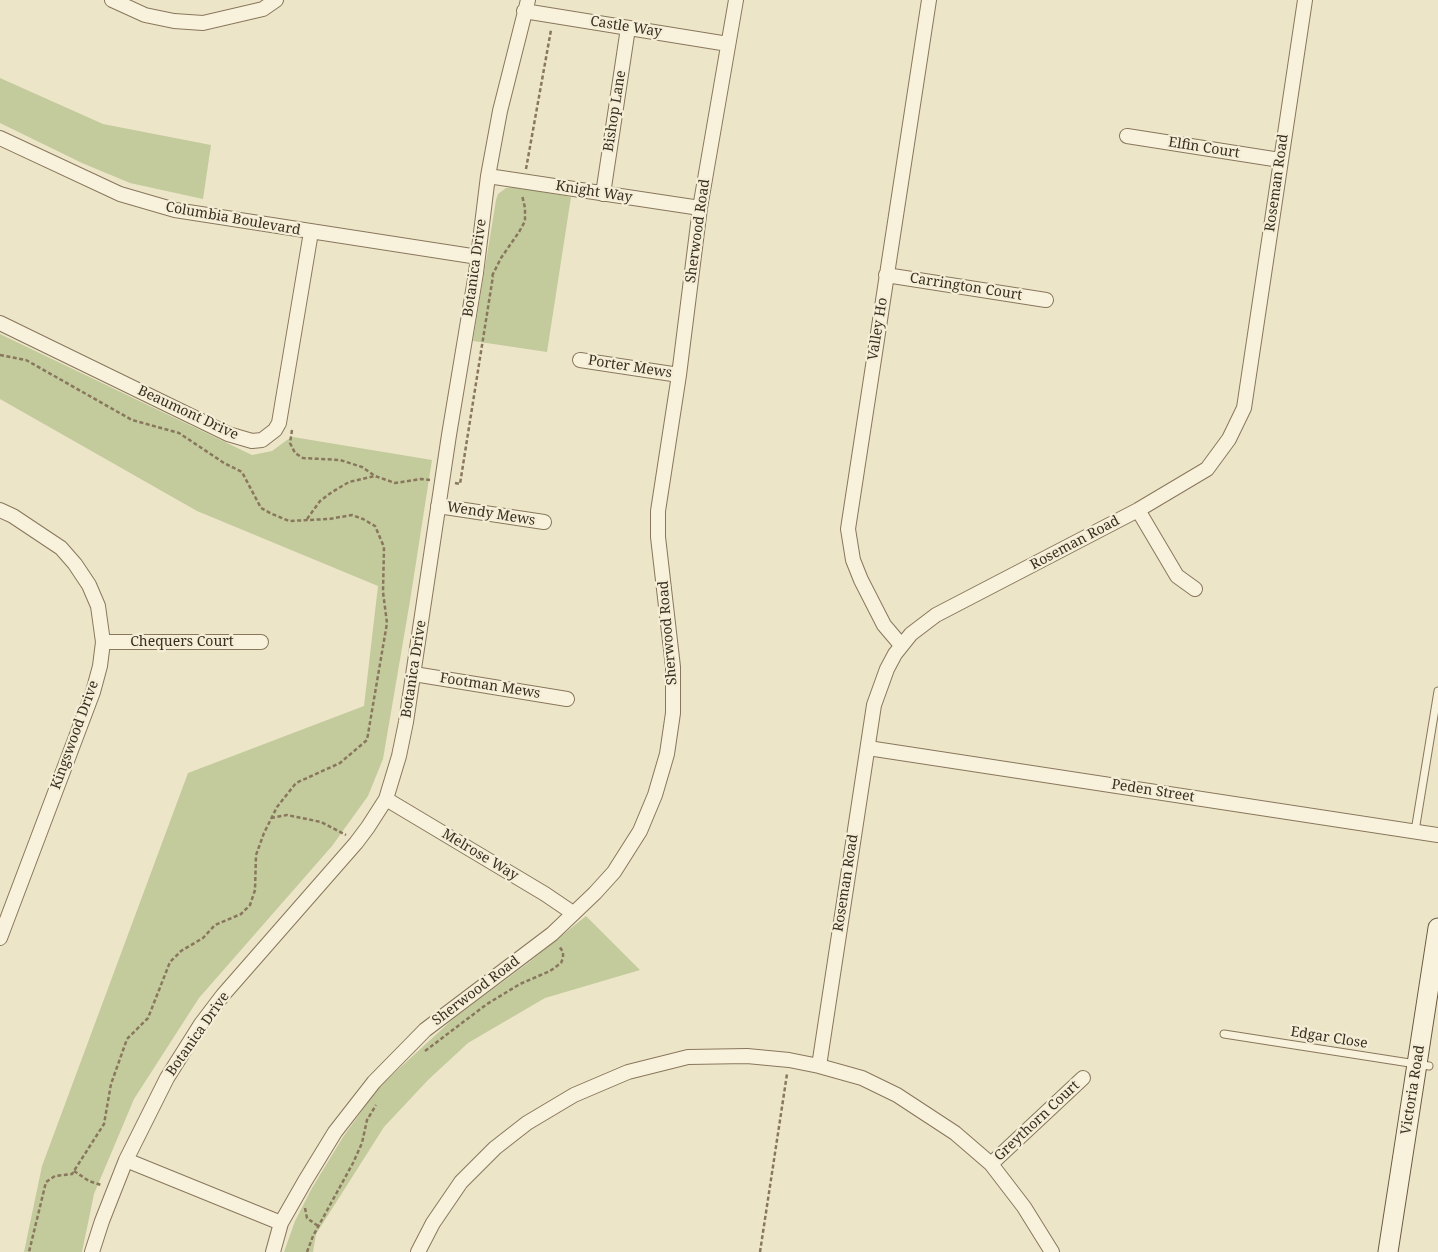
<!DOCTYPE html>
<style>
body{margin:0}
canvas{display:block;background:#ede5c8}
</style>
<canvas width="1438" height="1252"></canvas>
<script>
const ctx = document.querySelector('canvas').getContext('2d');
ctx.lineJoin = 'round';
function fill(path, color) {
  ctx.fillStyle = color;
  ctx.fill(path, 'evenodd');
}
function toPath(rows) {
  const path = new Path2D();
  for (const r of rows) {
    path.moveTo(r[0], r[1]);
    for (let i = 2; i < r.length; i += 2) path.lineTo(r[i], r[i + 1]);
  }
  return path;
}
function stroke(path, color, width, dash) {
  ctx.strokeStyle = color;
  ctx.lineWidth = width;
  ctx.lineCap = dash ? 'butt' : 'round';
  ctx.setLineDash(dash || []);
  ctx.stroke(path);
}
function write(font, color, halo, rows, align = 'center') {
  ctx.font = font + ' "Noto Serif",serif';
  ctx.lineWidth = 4.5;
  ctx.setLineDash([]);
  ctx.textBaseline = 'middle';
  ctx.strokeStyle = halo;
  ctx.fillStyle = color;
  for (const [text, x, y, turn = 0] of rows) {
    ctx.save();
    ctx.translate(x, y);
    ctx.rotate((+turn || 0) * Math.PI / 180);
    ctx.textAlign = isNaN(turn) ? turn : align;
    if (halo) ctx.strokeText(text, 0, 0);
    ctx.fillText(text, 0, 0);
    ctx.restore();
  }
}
const green = toPath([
 [0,78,103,124,211,145,203,199,130,183,82,163,0,123],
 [515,187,571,197,547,352,473,341,496,200,498,194,506,188],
 [0,334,252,455,272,451,287,440,293,437,432,460,410,601,383,759,368,796,332,846,199,998,134,1099,94,1194,82,1252,24,1252,42,1166,188,773,364,706,378,586,197,511,0,399],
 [586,916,640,970,545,998,468,1043,428,1080,384,1127,316,1234,313,1252,284,1252,295,1221,312,1188,343,1137,379,1087,453,1019,528,963]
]);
const path = toPath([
 [526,169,551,30],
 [492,276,501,258,519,232,525,221,525,208,522,195],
 [0,355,26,360,132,420,179,433,224,463,242,472,261,508,272,514,289,521,329,519,352,515,363,519,375,526,384,547,383,592,387,623,367,740,340,763,296,783,277,807,264,833,256,855,255,890,250,905,241,914,215,925,203,938,181,951,170,962,148,1018,127,1039,111,1084,104,1124,72,1174,55,1176,46,1182,29,1252],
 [292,430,290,443,295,453,303,458,340,460,362,467,375,476,395,483,421,479,430,480],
 [455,483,460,484,493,276],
 [307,519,320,501,332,492,349,482,375,476],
 [271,818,287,815,321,822,346,835],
 [425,1051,487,1004,520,984,550,971,561,963,563,958,563,952,559,946],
 [74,1171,89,1181,101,1185],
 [305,1208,307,1218,318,1226],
 [307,1252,313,1236,353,1163,362,1143,367,1120,376,1105],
 [760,1252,787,1074]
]);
const lane = toPath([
 [1415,831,1438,691],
 [1224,1034,1429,1066]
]);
const street = toPath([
 [112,0,145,15,174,21,203,23,263,9,276,0],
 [524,11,728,44],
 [1127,136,1280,160],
 [0,138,120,194,175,210,478,257],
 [488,176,700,208],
 [603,194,628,28],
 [886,275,1046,300],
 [0,323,228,434,252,441,262,440,275,430,279,423,311,232],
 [580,360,679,375],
 [438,506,544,522],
 [0,510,13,516,61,548,75,564,89,585,98,606,103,642,100,666,93,692,0,938],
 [1138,510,1177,576,1195,589],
 [103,642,261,642],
 [901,645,884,625,861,580,853,560,848,529,929,0],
 [414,674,567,699],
 [868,748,1438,835],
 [386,799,545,894,573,913],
 [819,1066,874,705,887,669,895,654,911,634,936,615,1138,510,1207,469,1229,439,1244,408,1305,0],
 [126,1160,281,1223],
 [991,1164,1083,1078],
 [92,1252,102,1221,126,1160,167,1078,201,1024,223,995,356,843,368,827,386,799,399,756,406,722,449,435,476,273,488,176,500,111,528,0],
 [273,1252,281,1223,305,1181,335,1132,374,1082,425,1030,552,934,595,893,614,872,640,831,655,795,667,754,673,713,673,667,658,537,658,511,679,375,700,208,736,0],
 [418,1252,433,1223,461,1182,495,1148,527,1123,574,1095,628,1072,688,1057,747,1056,789,1060,819,1066,862,1078,897,1095,955,1133,991,1164,1024,1207,1052,1252]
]);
const secondary = toPath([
 [1388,1252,1438,928]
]);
const streetNames = [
 ["Castle Way",626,27,9],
 ["Bishop Lane",615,111,-81],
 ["Elfin Court",1204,148,9],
 ["Roseman Road",1277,183,-82],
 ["Knight Way",594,192,9],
 ["Columbia Boulevard",233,219,10],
 ["Sherwood Road",698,231,-82],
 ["Botanica Drive",475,268,-82],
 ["Carrington Court",966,287,9],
 ["Valley Ho",878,329,-81],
 ["Porter Mews",630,367,9],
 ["Beaumont Drive",188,413,25],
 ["Wendy Mews",491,514,9],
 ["Roseman Road",1075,543,-28],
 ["Sherwood Road",668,633,-95],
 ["Chequers Court",182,642],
 ["Botanica Drive",414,669,-81],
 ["Footman Mews",490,686,9],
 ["Kingswood Drive",75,735,-70],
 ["Peden Street",1153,791,9],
 ["Melrose Way",480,855,31],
 ["Roseman Road",846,883,-81],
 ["Sherwood Road",476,991,-37],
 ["Botanica Drive",198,1034,-55],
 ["Edgar Close",1329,1038,9],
 ["Victoria Road",1413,1090,-81],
 ["Greythorn Court",1037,1121,-43]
];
fill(green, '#c3cb9c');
stroke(lane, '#89775d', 9);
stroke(street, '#89775d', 16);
stroke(secondary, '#6b5940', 21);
stroke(path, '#89775d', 2.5, [4, 2.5]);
stroke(lane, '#f8f1db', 7);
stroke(street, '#f8f1db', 14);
stroke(secondary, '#f8f1db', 19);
write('14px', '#3a2e20', '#f5eed7', streetNames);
</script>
